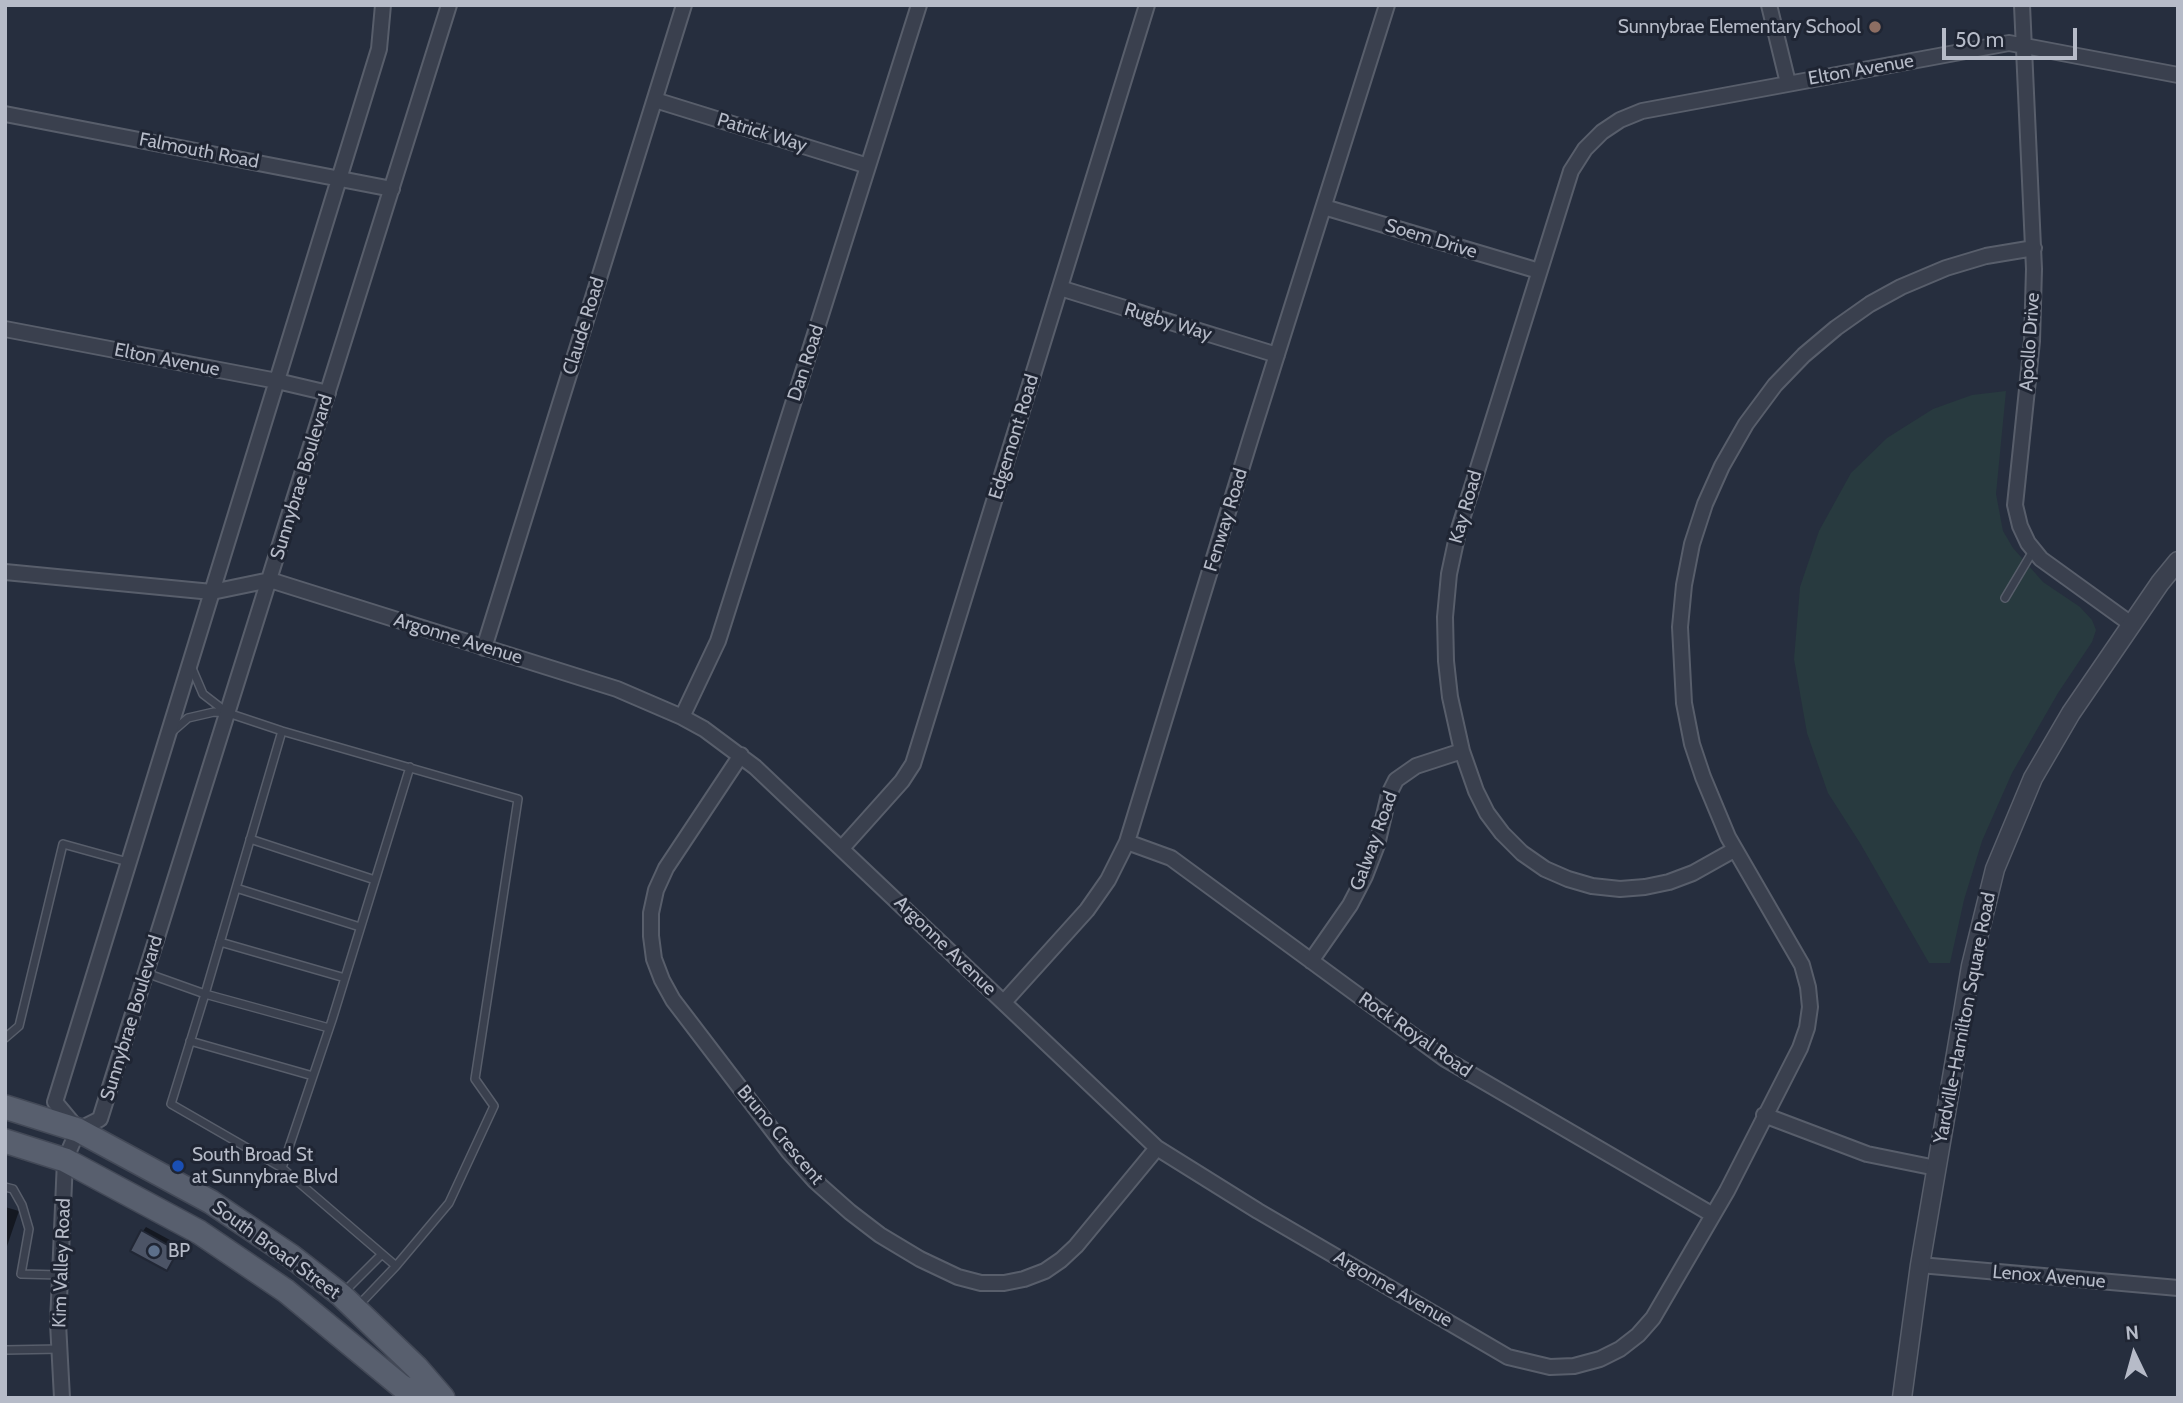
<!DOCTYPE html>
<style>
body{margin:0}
#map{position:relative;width:2183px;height:1403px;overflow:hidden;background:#262e3e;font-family:Cabin,sans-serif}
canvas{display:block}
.frame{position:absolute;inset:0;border:7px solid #b6bbc8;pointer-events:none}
.north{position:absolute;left:2099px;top:1319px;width:70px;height:70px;-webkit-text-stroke:5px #1f2533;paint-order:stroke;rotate:355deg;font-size:19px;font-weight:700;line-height:28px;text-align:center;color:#b6bbc8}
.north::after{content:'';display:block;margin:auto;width:24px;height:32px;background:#b6bbc8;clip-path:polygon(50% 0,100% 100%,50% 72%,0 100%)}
.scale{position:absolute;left:1942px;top:28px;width:135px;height:32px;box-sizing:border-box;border:4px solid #b6bbc8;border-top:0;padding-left:9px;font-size:21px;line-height:24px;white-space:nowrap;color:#b6bbc8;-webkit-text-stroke:5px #1f2533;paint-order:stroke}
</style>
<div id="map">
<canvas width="2183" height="1403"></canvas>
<div class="frame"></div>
<div class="north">N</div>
<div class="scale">50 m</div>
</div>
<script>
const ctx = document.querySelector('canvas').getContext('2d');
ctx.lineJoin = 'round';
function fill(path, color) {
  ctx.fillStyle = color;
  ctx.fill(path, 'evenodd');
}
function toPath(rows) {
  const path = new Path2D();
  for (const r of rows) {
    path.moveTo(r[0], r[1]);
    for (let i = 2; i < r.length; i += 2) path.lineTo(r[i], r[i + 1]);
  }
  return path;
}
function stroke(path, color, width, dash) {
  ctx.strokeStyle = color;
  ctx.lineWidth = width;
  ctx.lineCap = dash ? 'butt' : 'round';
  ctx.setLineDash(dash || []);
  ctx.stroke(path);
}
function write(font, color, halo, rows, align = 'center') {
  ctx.font = font + ' Cabin,sans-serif';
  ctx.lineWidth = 6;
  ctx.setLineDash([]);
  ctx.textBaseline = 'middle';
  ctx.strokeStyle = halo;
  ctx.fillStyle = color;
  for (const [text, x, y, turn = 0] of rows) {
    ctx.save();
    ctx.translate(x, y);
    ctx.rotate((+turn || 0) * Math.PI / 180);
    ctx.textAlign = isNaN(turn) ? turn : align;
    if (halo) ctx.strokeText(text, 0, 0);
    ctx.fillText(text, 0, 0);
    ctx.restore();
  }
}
const green = toPath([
 [2006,391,1996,494,2003,531,2013,548,2043,582,2080,607,2092,620,2096,630,2092,642,2058,693,2012,773,1982,841,1964,900,1950,963,1929,963,1860,843,1828,793,1807,733,1794,659,1800,587,1819,531,1851,473,1887,438,1933,409,1972,395]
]);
const shadow = toPath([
 [5,1207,19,1211,5,1252],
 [146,1227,181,1246,167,1269,143,1231]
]);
const building = toPath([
 [141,1230,178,1251,167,1271,130,1251,141,1230]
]);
const service = toPath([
 [2005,598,2033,551],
 [191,666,203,694,225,711],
 [282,731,205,994,329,1028],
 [250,839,375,880],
 [236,888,360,927],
 [220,942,345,978],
 [146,973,205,994,171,1104,282,1168,396,1266,449,1203,494,1106,475,1079,518,799,282,731,228,713,214,712,188,718,173,731],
 [5,1038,19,1026,63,844,128,862],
 [190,1041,313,1076],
 [282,1168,332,1020,410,767],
 [5,1187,13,1189,22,1205,29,1229,21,1274,60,1275],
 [343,1293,382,1254],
 [358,1306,396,1266],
 [5,1350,60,1349]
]);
const minor = toPath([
 [1769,5,1788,83],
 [2022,5,2034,269,2032,341,2015,505,2020,526,2028,543,2041,559,2131,624],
 [655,100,868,166],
 [5,114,392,189],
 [1324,207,1539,271],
 [1060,288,1277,355],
 [5,329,277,381,328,393],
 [5,572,212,592,270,580,617,689,682,717,704,729,755,767,1157,1148,1258,1211,1508,1357,1550,1367,1574,1366,1600,1359,1620,1349,1638,1335,1653,1318,1727,1191,1800,1048,1807,1028,1810,1007,1808,987,1802,965,1728,837,1703,777,1692,744,1684,703,1680,627,1684,585,1692,544,1705,504,1722,466,1746,424,1775,385,1804,355,1836,328,1870,304,1901,287,1946,268,1986,256,2034,248],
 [484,648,684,5],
 [682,717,718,641,919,5],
 [741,755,666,868,656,890,651,913,651,936,654,959,662,980,673,1000,789,1152,815,1181,850,1212,880,1235,920,1259,958,1277,981,1283,1004,1283,1024,1279,1045,1271,1061,1260,1076,1246,1157,1148],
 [1127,842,1171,858,1445,1059,1713,1215],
 [842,848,902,781,913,764,1147,5],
 [1734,850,1693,873,1669,882,1645,887,1620,889,1592,886,1568,879,1545,869,1522,853,1502,833,1487,813,1476,791,1462,751,1450,697,1446,661,1445,617,1449,574,1458,532,1571,171,1585,149,1602,132,1620,120,1642,111,2009,43,2178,75],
 [1311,961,1350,905,1365,876,1377,845,1389,794,1396,780,1416,766,1462,751],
 [1004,1002,1087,910,1108,880,1127,842,1251,437,1387,5],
 [1764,1115,1867,1154,1936,1168],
 [75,1126,55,1102,379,49,383,5],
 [78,1130,100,1119,449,5],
 [1920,1265,2178,1288],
 [62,1398,58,1323,65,1160,78,1130]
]);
const tertiary = toPath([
 [1902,1398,1920,1265,1971,966,1995,869,2033,778,2071,713,2160,583,2178,561]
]);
const primary = toPath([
 [5,1107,78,1130,211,1202,291,1256,341,1295,417,1368,443,1398],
 [5,1141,65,1160,199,1232,286,1291,401,1386,422,1398]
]);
const markers = [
 [1875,27,7,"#8d6e63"],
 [178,1166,7,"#1a4fb4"],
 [154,1251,7,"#5c6f8a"]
];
const poiNames = [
 ["Sunnybrae Elementary School",1861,27,"right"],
 ["South Broad St",192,1155],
 ["at Sunnybrae Blvd",192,1177],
 ["BP",168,1251]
];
const streetNames = [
 ["Elton Avenue",1861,70,-10],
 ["Patrick Way",762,133,17],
 ["Falmouth Road",199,151,11],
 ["Soem Drive",1431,239,17],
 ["Rugby Way",1168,322,17],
 ["Claude Road",584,326,-73],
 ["Apollo Drive",2030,342,-86],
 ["Elton Avenue",167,360,11],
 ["Dan Road",806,363,-72],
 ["Edgemont Road",1014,437,-73],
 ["Sunnybrae Boulevard",302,477,-73],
 ["Kay Road",1466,507,-74],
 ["Fenway Road",1226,520,-73],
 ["Argonne Avenue",458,639,17],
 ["Galway Road",1374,841,-70],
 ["Argonne Avenue",945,946,44],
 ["Sunnybrae Boulevard",132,1018,-73],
 ["Yardville-Hamilton Square Road",1965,1018,-79],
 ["Rock Royal Road",1415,1035,35],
 ["Bruno Crescent",780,1135,50],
 ["South Broad Street",276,1250,36],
 ["Kim Valley Road",62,1263,-88],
 ["Lenox Avenue",2049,1277,5],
 ["Argonne Avenue",1393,1289,30]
];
fill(green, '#283a3f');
fill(shadow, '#0007');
fill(building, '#4c5466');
stroke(building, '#212735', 2);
stroke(service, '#585e6b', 10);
stroke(minor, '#585e6b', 18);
stroke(tertiary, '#585e6b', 21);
stroke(primary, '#434957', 26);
stroke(service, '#3a404e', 7);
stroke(minor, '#3a404e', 14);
stroke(tertiary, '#3a404e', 18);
stroke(primary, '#585f6e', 23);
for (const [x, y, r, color] of markers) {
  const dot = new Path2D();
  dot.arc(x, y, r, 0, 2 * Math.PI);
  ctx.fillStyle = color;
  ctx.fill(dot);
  stroke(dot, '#1f2533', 2.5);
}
write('19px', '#b6bbc8', '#1f2533', poiNames, 'left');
write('19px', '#b6bbc8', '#1f2533', streetNames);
</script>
